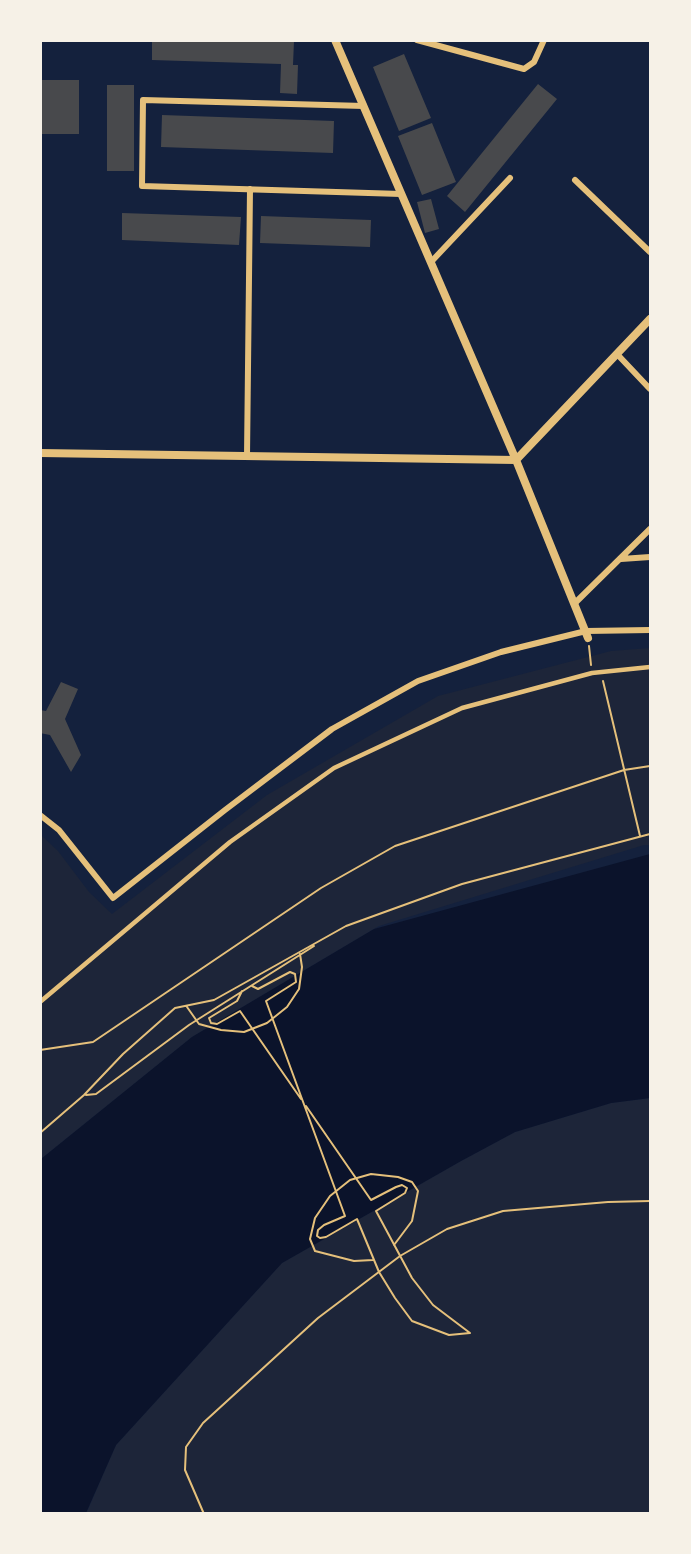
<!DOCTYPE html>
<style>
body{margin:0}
#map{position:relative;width:691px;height:1554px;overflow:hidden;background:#14213d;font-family:"IBM Plex Sans",sans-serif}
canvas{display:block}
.frame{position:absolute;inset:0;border:42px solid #f6f1e7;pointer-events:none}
</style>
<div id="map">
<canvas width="691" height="1554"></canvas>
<div class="frame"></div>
</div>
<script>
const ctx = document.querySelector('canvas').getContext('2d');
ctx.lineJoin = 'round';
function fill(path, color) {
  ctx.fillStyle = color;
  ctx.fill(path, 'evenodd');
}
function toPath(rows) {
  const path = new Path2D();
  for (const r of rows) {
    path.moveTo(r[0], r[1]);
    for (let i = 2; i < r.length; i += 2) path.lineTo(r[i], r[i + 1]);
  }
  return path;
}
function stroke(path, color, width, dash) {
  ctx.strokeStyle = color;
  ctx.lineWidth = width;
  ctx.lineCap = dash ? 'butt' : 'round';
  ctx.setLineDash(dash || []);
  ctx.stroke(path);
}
const green = toPath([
 [650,648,650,845,644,845,379,926,192,1037,41,1159,41,835,58,851,89,892,112,914,267,795,438,696,611,651],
 [650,1098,650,1513,86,1514,116,1445,282,1263,461,1161,515,1132,611,1103]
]);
const water = toPath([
 [650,854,650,1098,611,1103,515,1132,461,1161,282,1263,116,1445,86,1513,41,1514,41,1159,192,1037,374,929]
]);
const building = toPath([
 [152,40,294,41,293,65,298,65,297,94,280,93,281,64,152,60],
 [404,54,431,118,399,131,373,67],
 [40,80,79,80,79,134,40,134],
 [538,84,557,99,465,212,447,196],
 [107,85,134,85,134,171,107,171],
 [162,115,334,121,333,153,161,147],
 [432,123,456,182,422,195,398,136],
 [431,199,439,229,425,233,417,202],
 [122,213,241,217,239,245,122,240],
 [261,216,371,220,370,247,260,243],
 [61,682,78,689,65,719,81,755,71,772,50,735,40,733,40,710,46,711]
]);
const path = toPath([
 [589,646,591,665],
 [603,681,640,836],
 [252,986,258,989,290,972,295,974,296,982,266,1001,345,1216,324,1225,318,1230,317,1236,320,1238,326,1237,357,1219,379,1272,395,1298,412,1321,449,1335,470,1333],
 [242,991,237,1001,209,1018,211,1023,217,1024,240,1011,301,1099],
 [187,1007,199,1024,221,1030,244,1032,267,1023,287,1007,299,989,302,967,300,954],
 [40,1050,93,1042,321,888,395,846,624,770,650,766],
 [86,1095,96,1094,189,1025,314,946],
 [306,1106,371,1200,396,1187,402,1185,407,1188,405,1193,376,1211,412,1278,433,1305,470,1333],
 [40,1133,84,1095,123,1054,175,1008,214,1000,346,926,462,884,650,834],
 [373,1260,354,1261,315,1251,310,1239,315,1218,330,1196,350,1180,371,1174,398,1177,412,1182,418,1191,412,1221,394,1245],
 [204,1514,185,1470,186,1447,203,1423,318,1318,400,1256,447,1229,503,1211,608,1202,650,1201]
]);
const pedestrian = toPath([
 [40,1002,230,842,334,768,462,708,592,673,650,667]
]);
const minor = toPath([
 [417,40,524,69,534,62,544,40],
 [364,106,143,100,142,186,401,194],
 [575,180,650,252],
 [431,262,510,178],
 [617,354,650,389],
 [247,456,250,189],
 [621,559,650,557],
 [574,604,650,529],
 [40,815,59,830,113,898,225,810,332,729,418,681,501,652,586,631,650,630]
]);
const tertiary = toPath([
 [335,40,516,460,588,638],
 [40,453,516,460,650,319]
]);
fill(green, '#1d2539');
fill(water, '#0b132b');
fill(building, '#48494c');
stroke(path, '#e5c07b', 2);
stroke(pedestrian, '#e5c07b', 4.5);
stroke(minor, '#e5c07b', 6);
stroke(tertiary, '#e5c07b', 8);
</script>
